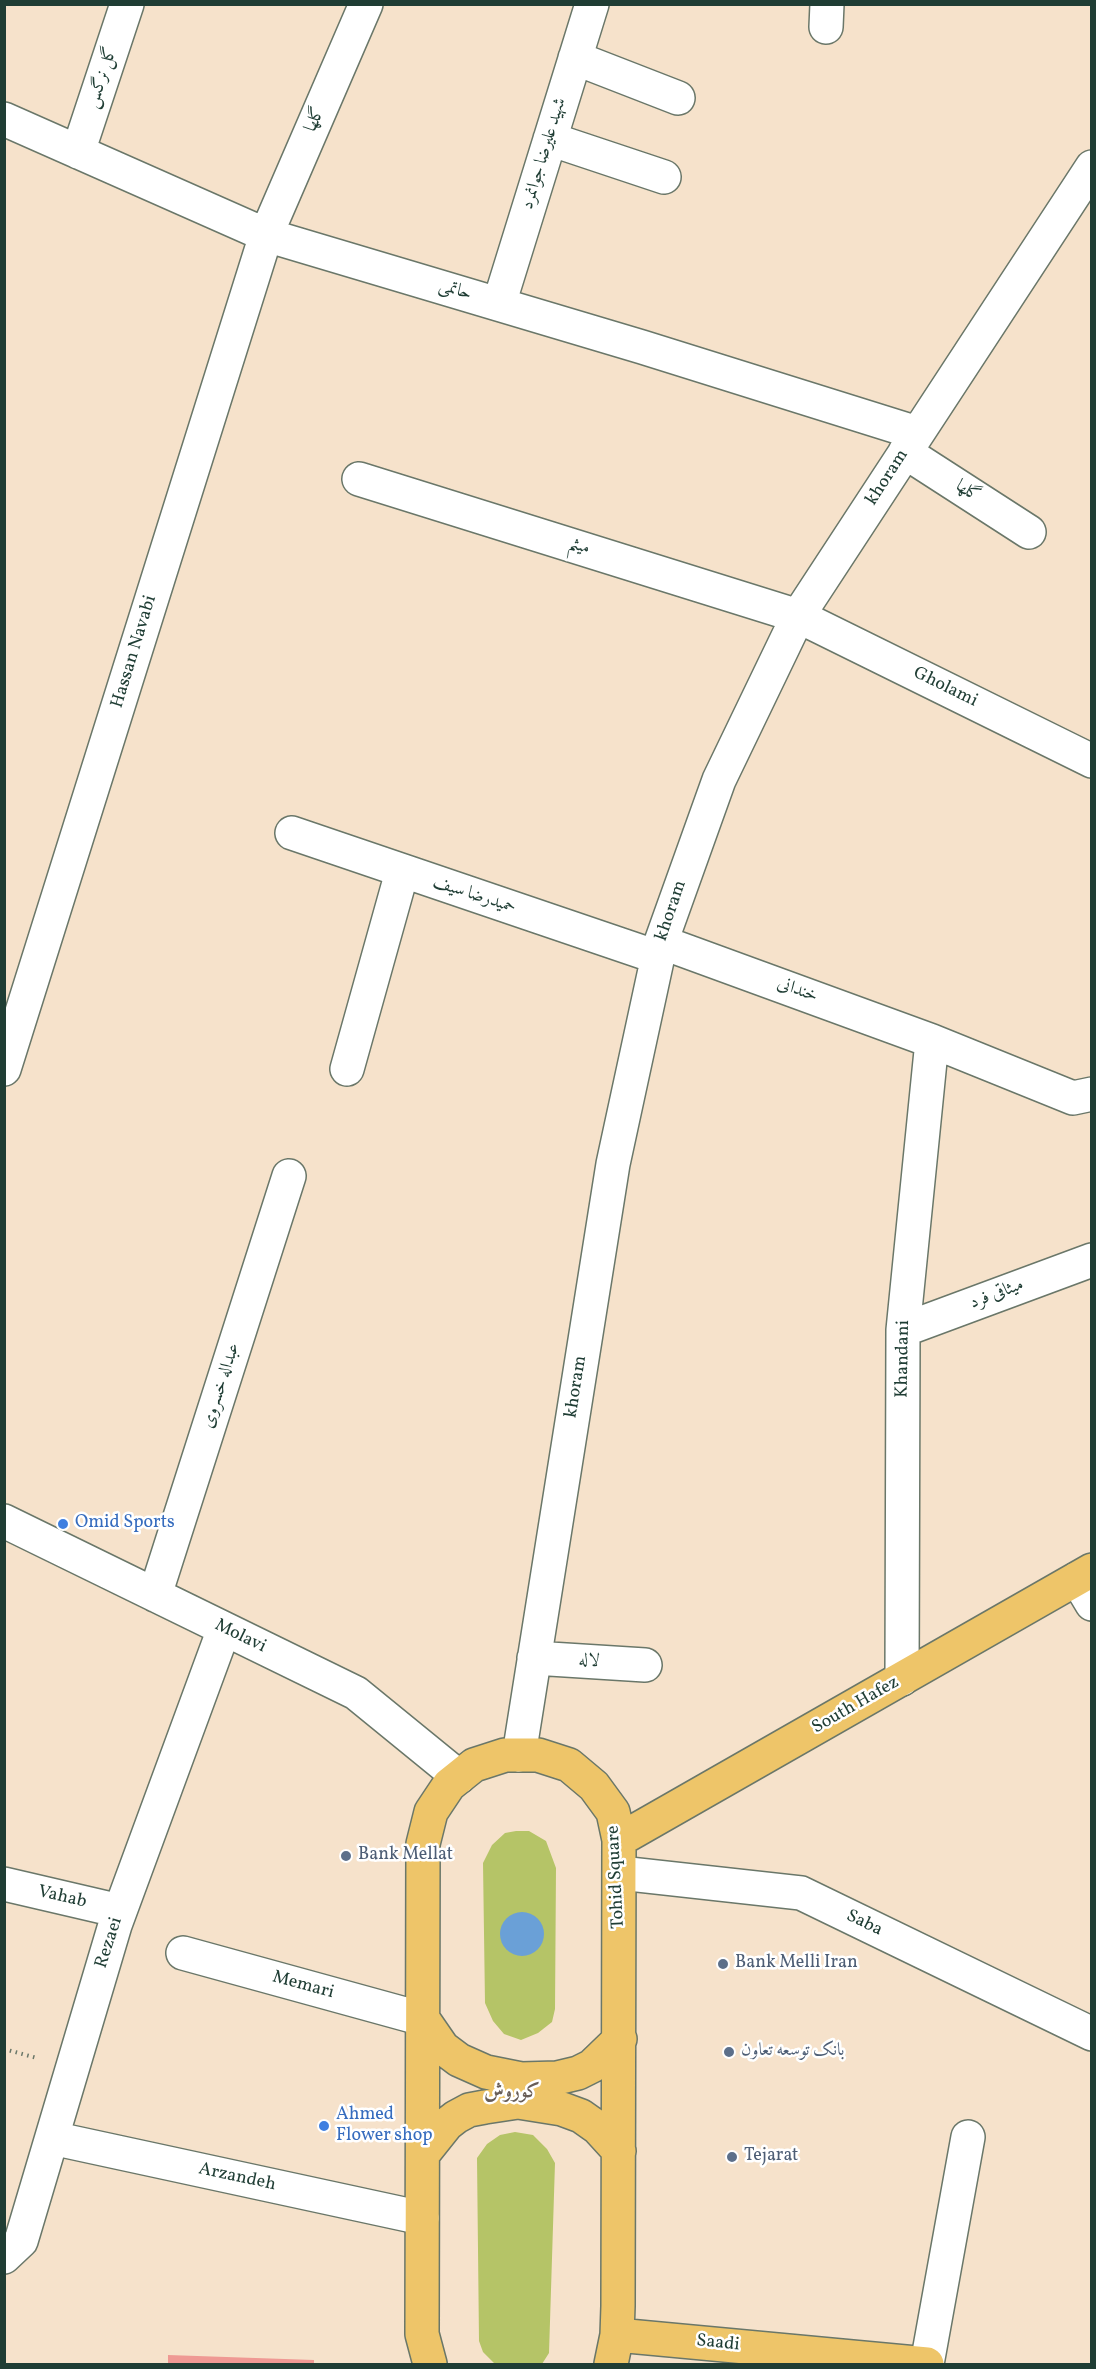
<!DOCTYPE html>
<meta charset="utf-8">
<style>
body{margin:0}
#map{position:relative;width:1096px;height:2369px;overflow:hidden;background:#f6e2cb;font-family:Vollkorn,serif}
canvas{display:block}
.frame{position:absolute;inset:0;border:6px solid #1f3d34;pointer-events:none}
</style>
<div id="map">
<canvas width="1096" height="2369"></canvas>
<div class="frame"></div>
</div>
<script>
const ctx = document.querySelector('canvas').getContext('2d');
ctx.lineJoin = 'round';
function fill(path, color) {
  ctx.fillStyle = color;
  ctx.fill(path, 'evenodd');
}
function toPath(rows) {
  const path = new Path2D();
  for (const r of rows) {
    if (r.length === 3) {
      path.moveTo(r[0] + r[2], r[1]);
      path.arc(r[0], r[1], r[2], 0, 2 * Math.PI);
      continue;
    }
    path.moveTo(r[0], r[1]);
    for (let i = 2; i < r.length; i += 2) path.lineTo(r[i], r[i + 1]);
  }
  return path;
}
function stroke(path, color, width, dash) {
  ctx.strokeStyle = color;
  ctx.lineWidth = width;
  ctx.lineCap = dash ? 'butt' : 'round';
  ctx.setLineDash(dash || []);
  ctx.stroke(path);
}
function write(font, color, halo, rows, align = 'center') {
  ctx.font = font + ' Vollkorn,Amiri,serif';
  ctx.lineWidth = 5;
  ctx.setLineDash([]);
  ctx.textBaseline = 'middle';
  ctx.strokeStyle = halo;
  ctx.fillStyle = color;
  for (const [text, x, y, turn = 0] of rows) {
    ctx.save();
    ctx.translate(x, y);
    ctx.rotate((+turn || 0) * Math.PI / 180);
    ctx.textAlign = isNaN(turn) ? turn : align;
    if (halo) ctx.strokeText(text, 0, 0);
    ctx.fillText(text, 0, 0);
    ctx.restore();
  }
}
const green = toPath([
 [516,1831,529,1831,546,1841,556,1868,555,2009,552,2022,538,2033,521,2040,504,2034,493,2021,485,2003,483,1863,492,1845,505,1833],
 [515,2132,533,2135,547,2149,555,2163,549,2353,542,2364,495,2364,483,2352,479,2341,477,2158,487,2144,500,2135]
]);
const water = toPath([
 [522,1934,22]
]);
const building = toPath([
 [168,2355,314,2360,314,2364,168,2364]
]);
const path = toPath([
 [4,2049,37,2058]
]);
const minor = toPath([
 [826,27,827,4],
 [575,58,678,98],
 [4,119,266,235,642,347,917,433],
 [550,139,664,177],
 [78,152,127,4],
 [499,304,592,4],
 [905,452,1029,532],
 [359,479,798,616,1092,761],
 [292,833,657,957],
 [661,942,932,1041,1073,1098,1092,1094],
 [4,1069,266,235,366,4],
 [347,1069,402,872],
 [903,1330,1092,1260],
 [4,1521,356,1693,459,1777],
 [1077,1579,1092,1604],
 [155,1595,289,1176],
 [534,1658,645,1665],
 [902,1679,903,1330,932,1041],
 [519,1755,613,1164,661,942,719,780,798,616,1092,167],
 [620,1873,801,1893,1092,2034],
 [4,1884,120,1911],
 [183,1953,423,2019],
 [52,2138,422,2218],
 [4,2257,21,2241,115,1925,224,1629],
 [927,2364,968,2137]
]);
const major = toPath([
 [619,1840,1092,1570],
 [423,2019,443,2048,459,2060,486,2072,521,2079,557,2078,578,2073,592,2066,620,2039],
 [423,2154,447,2124,456,2117,469,2110,485,2107,518,2102,562,2109,581,2116,598,2128,619,2151],
 [617,2335,927,2364],
 [430,2364,422,2334,423,1844,431,1812,449,1785,474,1765,505,1755,538,1755,569,1765,594,1786,613,1812,619,1840,618,2306,617,2335,611,2364]
]);
const markers = [
 [63,1524,6,"#3f7fe0"],
 [346,1856,6,"#5c6f8a"],
 [723,1964,6,"#5c6f8a"],
 [729,2052,6,"#5c6f8a"],
 [324,2126,6,"#3f7fe0"],
 [732,2157,6,"#5c6f8a"]
];
const streetNames = [
 ["گل نرگس",103,78,-72],
 ["گلها",316,120,-67],
 ["شهید علیرضا جوانمرد",545,154,-73],
 ["حاتمی",455,291,17],
 ["khoram",888,478,-57],
 ["گلها",967,492,33],
 ["میثم",579,547,17],
 ["Hassan Navabi",135,652,-73],
 ["Gholami",945,688,26],
 ["حمیدرضا سیف",474,896,18],
 ["khoram",672,911,-71],
 ["خندانی",797,991,20],
 ["میثاقی فرد",997,1295,-21],
 ["Khandani",904,1359,-89],
 ["عبداله خسروی",222,1386,-72],
 ["khoram",577,1387,-81],
 ["Molavi",240,1637,26],
 ["لاله",589,1662,3],
 ["South Hafez",856,1706,-30],
 ["Tohid Square",617,1877,-93],
 ["Vahab",62,1898,13],
 ["Saba",864,1924,26],
 ["Rezaei",110,1943,-72],
 ["Memari",303,1986,15],
 ["Arzandeh",237,2178,12],
 ["Saadi",718,2344,6]
];
const shopNames = [
 ["Omid Sports",75,1524],
 ["Ahmed",336,2116],
 ["Flower shop",336,2137]
];
const serviceNames = [
 ["Bank Mellat",358,1856],
 ["Bank Melli Iran",735,1964],
 ["بانک توسعه تعاون",741,2052],
 ["Tejarat",744,2157]
];
const neighbourhoodNames = [
 ["کوروش",512,2093]
];
fill(green, '#b5c467');
fill(water, '#6aa0d7');
fill(building, '#ef9994');
stroke(minor, '#6a7769', 36);
stroke(major, '#6a7769', 36);
stroke(path, '#6a7769', 4, [1.5, 4.5]);
stroke(minor, '#fff', 33);
stroke(major, '#eec569', 33);
for (const [x, y, r, color] of markers) {
  const dot = new Path2D();
  dot.arc(x, y, r, 0, 2 * Math.PI);
  ctx.fillStyle = color;
  ctx.fill(dot);
  stroke(dot, '#fff', 2);
}
write('18px', '#1f3d34', '#fff', streetNames);
write('18px', '#366cbe', '#fff', shopNames, 'left');
write('18px', '#4e5e75', '#fff', serviceNames, 'left');
write('bold 20px', '#685d56', '#fff', neighbourhoodNames);
</script>
